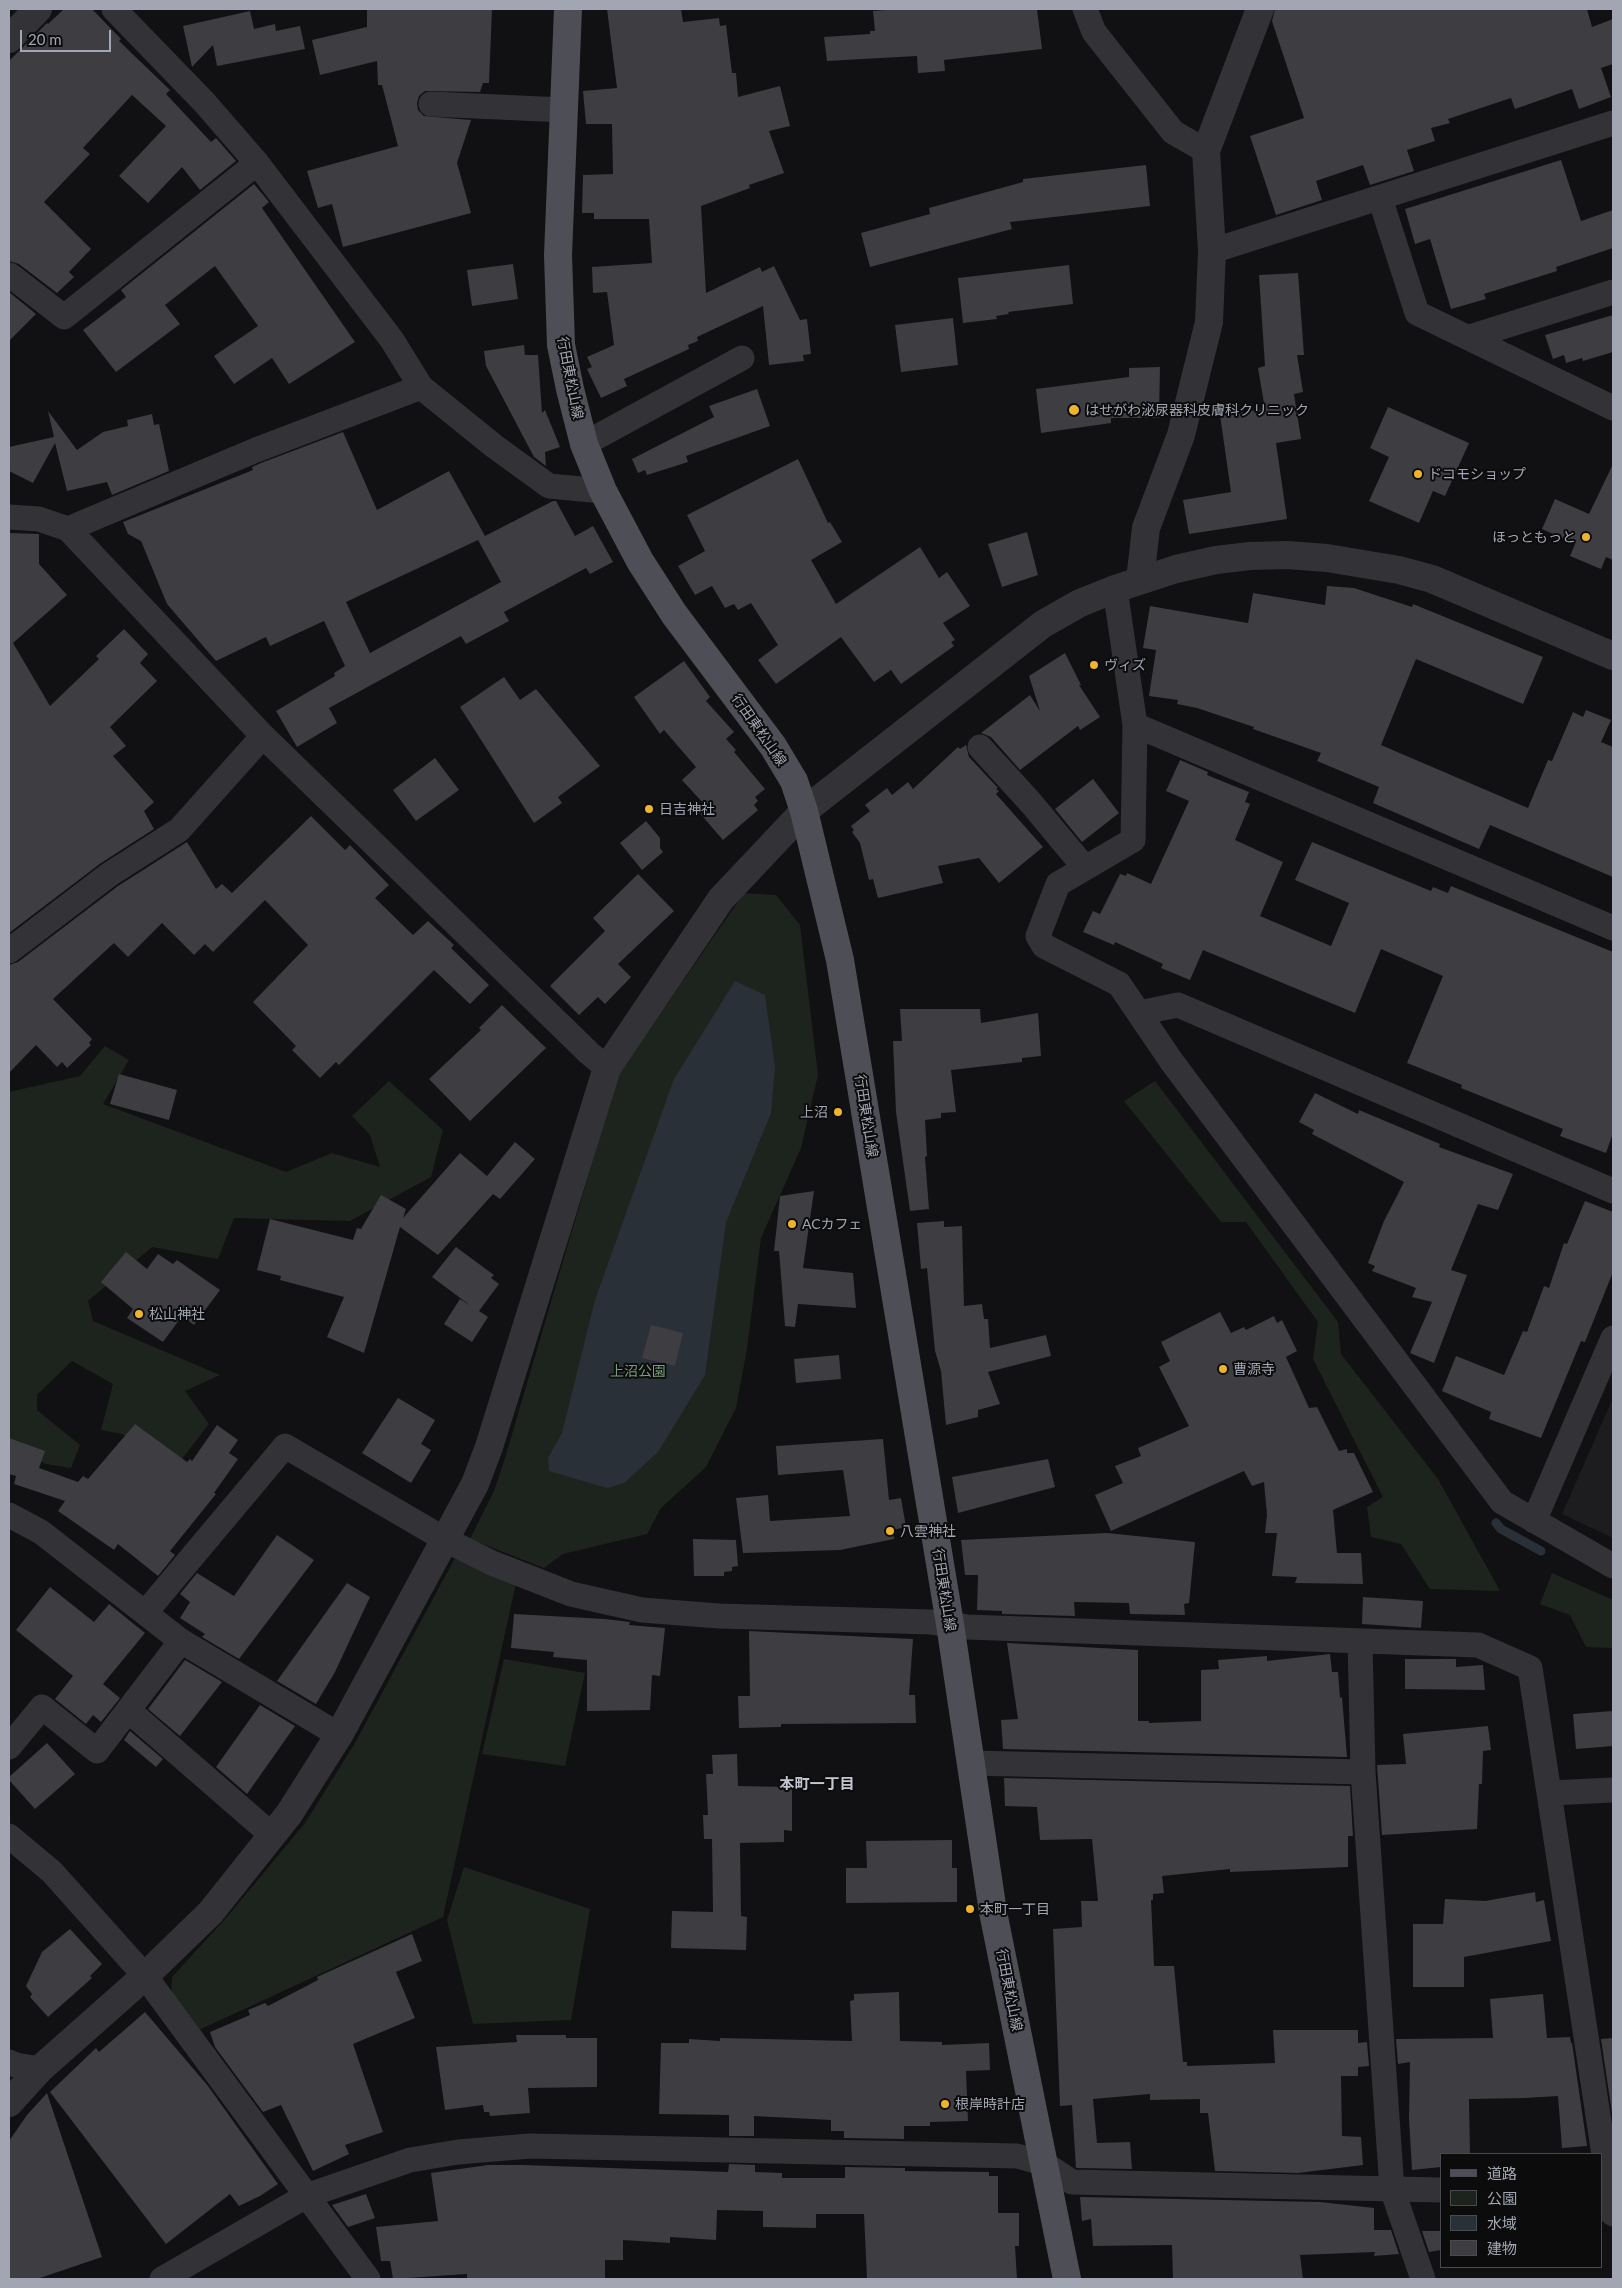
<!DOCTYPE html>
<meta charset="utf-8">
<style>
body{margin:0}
#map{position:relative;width:1622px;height:2288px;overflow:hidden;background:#111012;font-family:Lato,"Noto Sans JP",sans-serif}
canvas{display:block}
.frame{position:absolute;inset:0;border:10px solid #a2a6b3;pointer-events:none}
.legend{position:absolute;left:1440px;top:2153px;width:162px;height:115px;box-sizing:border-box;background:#0c0c0d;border:1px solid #484a4f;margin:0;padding:6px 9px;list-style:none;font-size:15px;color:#a2a6b3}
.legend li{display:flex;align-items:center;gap:10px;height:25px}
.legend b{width:25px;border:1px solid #484a4f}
.scale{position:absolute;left:20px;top:30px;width:91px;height:22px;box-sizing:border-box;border:2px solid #a2a6b3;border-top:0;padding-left:6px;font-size:15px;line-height:18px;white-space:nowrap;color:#a2a6b3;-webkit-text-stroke:4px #0c0c0d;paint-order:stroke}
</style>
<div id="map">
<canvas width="1622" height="2288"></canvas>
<div class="frame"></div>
<ul class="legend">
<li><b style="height:6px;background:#4e4f56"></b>道路</li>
<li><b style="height:14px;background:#1d241e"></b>公園</li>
<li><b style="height:14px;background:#293037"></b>水域</li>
<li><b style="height:14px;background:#3d3d42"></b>建物</li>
</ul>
<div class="scale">20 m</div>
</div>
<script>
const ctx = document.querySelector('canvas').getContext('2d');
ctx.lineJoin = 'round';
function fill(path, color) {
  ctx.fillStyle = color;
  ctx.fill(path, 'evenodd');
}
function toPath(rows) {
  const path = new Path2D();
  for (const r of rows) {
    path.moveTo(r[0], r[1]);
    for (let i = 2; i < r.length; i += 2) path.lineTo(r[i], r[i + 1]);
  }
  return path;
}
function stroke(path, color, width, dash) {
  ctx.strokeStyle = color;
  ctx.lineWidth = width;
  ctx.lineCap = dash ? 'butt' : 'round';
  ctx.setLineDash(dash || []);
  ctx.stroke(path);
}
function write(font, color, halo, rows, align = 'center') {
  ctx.font = font + ' Lato,"Noto Sans JP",sans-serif';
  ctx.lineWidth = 4;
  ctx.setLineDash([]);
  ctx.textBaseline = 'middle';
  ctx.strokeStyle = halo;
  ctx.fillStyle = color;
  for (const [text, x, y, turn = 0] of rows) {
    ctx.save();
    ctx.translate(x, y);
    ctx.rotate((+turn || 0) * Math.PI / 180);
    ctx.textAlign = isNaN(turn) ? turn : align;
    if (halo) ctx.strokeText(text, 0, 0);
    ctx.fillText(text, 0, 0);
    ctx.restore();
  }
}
const built = toPath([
 [1613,1398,1613,1538,1562,1514]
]);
const green = toPath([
 [744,893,776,895,800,925,818,1075,801,1148,761,1238,747,1349,736,1408,706,1467,661,1508,647,1534,563,1554,544,1568,470,1539,494,1491,505,1458,618,1075],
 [105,1046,129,1060,103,1104,286,1172,332,1153,380,1167,370,1135,352,1116,389,1081,443,1130,431,1177,350,1221,234,1218,218,1259,152,1247,88,1301,93,1321,220,1375,185,1391,209,1424,161,1486,162,1457,122,1434,101,1430,113,1384,72,1361,37,1395,37,1410,80,1445,71,1468,46,1464,9,1445,9,1092,80,1076],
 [1155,1081,1338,1322,1341,1354,1438,1479,1500,1591,1430,1589,1401,1544,1371,1537,1367,1507,1383,1497,1313,1359,1318,1322,1246,1222,1221,1222,1124,1101],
 [455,1558,516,1583,443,1917,199,2030,171,1997,172,1977,227,1917,305,1823,355,1743],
 [1552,1573,1613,1600,1613,1648,1586,1647,1570,1615,1540,1604],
 [504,1659,585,1673,565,1766,482,1754],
 [464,1867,590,1909,571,2020,473,2024,447,1920]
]);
const water = toPath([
 [735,981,765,995,775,1067,771,1113,726,1222,705,1375,658,1452,624,1483,607,1488,549,1471,548,1458,562,1433,595,1300,674,1079]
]);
const stream = toPath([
 [1496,1523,1501,1529,1541,1551]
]);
const building = toPath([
 [64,9,92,9,121,39,119,41,170,90,166,94,211,142,216,138,236,161,200,190,182,167,148,203,119,176,166,126,132,95,83,148,90,154,44,202,91,249,69,272,74,277,57,293,19,264,9,261,9,61,47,23,48,24],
 [367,9,492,9,489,83,483,83,480,92,425,91,419,96,417,103,418,110,424,116,471,120,457,163,471,213,343,247,332,204,318,208,307,171,398,146,382,85,378,85,377,61,320,75,312,40,367,27],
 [607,9,681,9,683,22,719,18,720,26,726,25,732,73,736,73,738,97,780,86,790,126,769,131,784,173,749,185,750,188,701,206,706,293,760,267,762,272,774,266,800,320,807,319,811,354,803,355,804,361,769,365,763,306,697,337,698,341,688,345,689,349,624,379,627,386,601,398,587,369,592,367,587,357,614,345,607,292,593,293,592,267,652,263,649,219,594,219,594,213,582,213,583,175,613,174,612,124,586,124,583,91,617,88],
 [900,9,1037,9,1042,49,944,60,945,71,918,73,917,56,827,61,824,37,870,34,870,31,875,31,873,11],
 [1275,9,1587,9,1592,27,1613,19,1613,64,1601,68,1611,97,1579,109,1572,89,1515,109,1511,98,1448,119,1450,123,1431,128,1435,141,1407,150,1414,171,1370,185,1363,165,1316,181,1322,200,1276,215,1250,136,1304,118,1272,21],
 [250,11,254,29,275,24,276,31,300,26,305,49,217,66,213,45,192,67,183,26],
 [1561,160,1581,221,1613,210,1613,248,1556,267,1557,271,1484,294,1486,299,1451,309,1430,239,1415,244,1405,209],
 [1146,165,1150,206,1010,222,1012,229,870,267,861,233,930,214,929,208,1023,182,1023,179],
 [254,184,269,202,262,208,355,342,289,384,272,358,234,384,214,356,258,326,215,266,165,305,180,324,116,372,83,330,126,297,121,290],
 [513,264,518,299,472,306,467,270],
 [1069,265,1073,304,1008,312,1009,314,996,316,997,319,963,323,958,278],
 [1298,273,1304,355,1297,355,1303,392,1294,394,1301,439,1276,443,1287,519,1189,534,1183,500,1231,492,1220,415,1265,409,1258,368,1265,366,1259,275],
 [9,292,36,314,9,341],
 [1613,315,1613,352,1583,361,1582,358,1566,363,1564,355,1553,359,1545,335],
 [953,318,958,365,901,372,895,325],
 [524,345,525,355,538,355,542,413,545,410,560,447,545,452,546,466,534,457,486,366,484,351],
 [1160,367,1159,418,1111,418,1111,423,1041,433,1036,389,1129,377,1129,368],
 [757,389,770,426,686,456,688,462,647,475,645,470,638,473,632,459,714,417,709,406],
 [1388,407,1469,443,1445,496,1433,491,1419,523,1369,501,1389,457,1370,448],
 [48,411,77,450,103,432,128,426,127,420,152,414,154,425,159,424,169,471,112,495,107,482,67,491,55,443,33,483,9,471,9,447,54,437],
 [343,432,377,510,449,471,485,536,553,501,556,501,575,536,593,526,613,562,590,574,586,568,504,612,509,621,466,644,461,636,329,708,337,723,297,747,276,711,335,676,334,673,345,666,324,621,270,646,266,637,216,661,167,604,141,541,128,534,123,522,253,470,252,467,261,463],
 [478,540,501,582,370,653,346,602],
 [798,459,828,523,830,522,842,542,811,560,836,604,920,547,939,578,947,572,970,606,943,623,955,640,951,642,954,646,901,684,891,670,874,682,841,637,776,684,758,660,778,645,751,603,738,610,734,604,725,608,712,586,695,595,678,566,705,551,687,515],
 [1613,464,1613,560,1606,557,1601,569,1570,556,1575,544,1542,529,1555,499,1589,514],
 [1027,532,1038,575,1002,587,988,544],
 [9,533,39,534,39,564,67,595,13,643,50,706,99,659,96,656,124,629,148,654,140,663,157,681,110,727,126,746,113,756,154,802,144,811,154,829,101,863,9,933],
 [1327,586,1354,588,1412,607,1413,604,1543,657,1523,704,1416,659,1381,745,1528,808,1548,760,1552,761,1573,712,1583,717,1586,710,1611,720,1601,742,1613,747,1613,877,1490,825,1479,849,1373,803,1379,787,1317,761,1321,753,1253,729,1254,727,1197,708,1177,704,1178,700,1149,696,1156,650,1143,648,1150,606,1248,623,1253,593,1325,605],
 [1065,653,1081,685,1079,685,1100,717,1080,730,1078,726,1020,770,991,737,981,733,1030,695,1040,711,1029,676],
 [684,661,710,697,706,701,734,732,726,739,736,750,734,752,765,789,755,797,758,801,754,805,758,810,723,840,697,810,704,804,682,780,696,767,664,730,660,734,634,697],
 [504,677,520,700,536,689,600,766,558,797,562,803,534,823,460,707],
 [966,745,969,757,998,788,996,789,999,791,996,794,1043,847,999,883,979,858,938,866,943,883,878,898,873,879,869,880,860,843,852,832,854,830,851,826,870,811,865,805,887,788,892,795,908,782,913,789,958,747,960,749],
 [435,758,459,790,416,821,393,790],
 [1180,760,1208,772,1207,775,1249,792,1245,802,1250,804,1235,840,1283,862,1260,916,1331,946,1349,903,1295,880,1312,842,1431,891,1433,887,1448,893,1451,886,1613,952,1613,1133,1606,1153,1560,1136,1563,1129,1461,1088,1462,1085,1407,1063,1443,976,1381,949,1355,1013,1203,950,1190,980,1161,968,1163,964,1115,942,1114,945,1083,932,1093,911,1100,914,1120,874,1126,876,1127,873,1151,884,1189,801,1166,791],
 [1093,779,1119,813,1082,842,1055,809],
 [311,816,345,850,350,845,389,885,375,898,413,935,428,921,454,945,451,948,489,985,470,1004,434,970,339,1065,336,1062,320,1078,292,1050,296,1046,253,1002,308,945,265,900,213,952,205,944,194,955,162,923,128,957,114,943,53,999,92,1039,89,1043,91,1045,67,1068,62,1062,57,1067,36,1045,9,1073,9,965,18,962,118,886,187,842,216,889,222,884,232,893],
 [646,821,660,838,660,848,663,852,642,870,620,843],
 [638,874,674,911,618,964,631,977,605,1004,598,997,579,1015,550,986,605,931,593,918],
 [502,1005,546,1048,470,1121,429,1079,481,1030,479,1028],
 [900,1009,980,1009,981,1023,1038,1013,1041,1056,1022,1058,1022,1062,951,1070,956,1112,941,1113,941,1118,925,1120,927,1156,925,1157,929,1209,910,1211,896,1112,893,1041,902,1041],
 [119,1074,177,1090,169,1120,110,1104],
 [1315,1093,1358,1114,1359,1110,1440,1144,1439,1147,1513,1174,1498,1210,1478,1204,1451,1270,1467,1275,1434,1363,1410,1353,1432,1302,1412,1297,1416,1288,1372,1271,1375,1266,1368,1263,1384,1221,1404,1182,1312,1134,1314,1130,1299,1122],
 [515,1142,535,1159,500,1199,493,1194,438,1255,400,1227,364,1353,327,1337,344,1297,280,1280,281,1276,257,1270,270,1219,353,1240,357,1228,361,1229,381,1195,406,1209,403,1218,460,1153,487,1176],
 [814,1191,803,1268,853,1273,856,1308,798,1304,795,1327,785,1326,779,1251,774,1251,780,1196],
 [1585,1201,1613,1212,1613,1272,1585,1342,1581,1341,1541,1438,1489,1419,1491,1412,1442,1391,1456,1356,1504,1375,1523,1331,1527,1332,1544,1286,1549,1288,1564,1243,1567,1244],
 [944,1221,944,1227,962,1226,964,1306,982,1304,984,1319,988,1319,990,1348,1046,1335,1051,1356,988,1372,1000,1404,978,1410,978,1417,946,1425,941,1371,935,1351,927,1268,921,1269,917,1223],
 [456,1247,494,1275,491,1278,499,1284,479,1311,488,1317,472,1342,444,1324,460,1299,471,1306,432,1277],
 [126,1252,147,1269,158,1254,173,1264,177,1260,220,1290,194,1325,182,1316,163,1342,127,1318,133,1309,101,1282],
 [1220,1312,1231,1333,1244,1327,1246,1330,1274,1316,1277,1323,1282,1320,1297,1351,1286,1357,1309,1408,1317,1407,1339,1451,1347,1449,1347,1453,1354,1453,1373,1492,1333,1510,1337,1553,1361,1553,1363,1584,1295,1583,1297,1577,1272,1576,1277,1533,1265,1533,1267,1515,1264,1482,1252,1486,1244,1471,1111,1531,1095,1495,1123,1483,1115,1466,1141,1456,1138,1448,1189,1426,1159,1367,1170,1361,1161,1342],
 [651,1325,683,1333,675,1366,642,1358],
 [839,1355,841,1379,796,1383,794,1359],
 [398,1398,435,1420,421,1444,431,1450,411,1483,362,1453],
 [135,1424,187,1462,190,1459,192,1461,217,1425,238,1440,229,1453,238,1459,214,1493,216,1494,170,1551,175,1555,158,1576,118,1544,114,1550,58,1511,65,1501,14,1484,16,1476,9,1474,9,1438,45,1451,39,1468,78,1482,83,1476,88,1479],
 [883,1439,889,1500,901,1498,906,1527,893,1530,894,1539,840,1550,743,1553,736,1498,768,1495,770,1521,850,1516,843,1470,778,1475,776,1446],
 [1048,1459,1055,1487,958,1513,952,1477],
 [1107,1533,1195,1542,1189,1603,1184,1604,1185,1615,1130,1614,1129,1603,1074,1602,1075,1616,1002,1614,1002,1611,977,1610,978,1575,965,1575,961,1540],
 [277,1535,314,1560,239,1659,202,1637,205,1634,180,1618,190,1602,180,1594,197,1573,234,1596],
 [693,1539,736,1540,738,1566,732,1567,732,1571,724,1572,724,1576,694,1576],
 [347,1583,370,1597,335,1672,316,1704,277,1681],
 [50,1587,94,1622,109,1604,145,1633,103,1684,120,1698,101,1722,93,1715,86,1724,55,1699,73,1676,16,1630],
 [1363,1597,1423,1601,1421,1628,1362,1624],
 [514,1614,605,1619,630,1622,629,1625,665,1628,660,1676,652,1675,650,1710,587,1711,587,1660,553,1657,554,1652,511,1648],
 [749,1631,913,1639,909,1695,915,1695,916,1723,781,1724,781,1727,739,1728,738,1696,750,1696],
 [1007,1643,1138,1650,1138,1721,1149,1721,1149,1723,1201,1721,1201,1670,1219,1669,1218,1660,1267,1656,1267,1661,1330,1654,1332,1672,1338,1672,1340,1698,1342,1697,1347,1757,1003,1749,1001,1720,1018,1719],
 [1405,1659,1456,1659,1456,1667,1483,1665,1485,1690,1405,1689],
 [185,1660,222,1682,180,1736,148,1709],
 [260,1705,295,1726,247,1794,216,1767],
 [1613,1711,1613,1746,1576,1749,1573,1714],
 [1488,1726,1491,1750,1483,1751,1482,1784,1479,1784,1477,1829,1382,1835,1377,1765,1406,1764,1403,1734],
 [130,1731,163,1759,156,1767,124,1740],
 [47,1743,75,1774,35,1809,9,1780,9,1777],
 [737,1754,738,1786,792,1787,792,1831,784,1830,784,1842,740,1843,741,1916,747,1917,746,1950,671,1948,672,1911,713,1912,712,1839,704,1839,703,1815,708,1815,706,1774,713,1774,712,1755],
 [1004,1778,1350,1786,1353,1836,1348,1836,1348,1867,1230,1872,1230,1869,1162,1876,1164,1893,1153,1894,1153,1900,1151,1900,1154,1966,1174,1966,1183,2062,1187,2062,1187,2066,1275,2063,1273,2030,1358,2030,1358,2043,1367,2042,1369,2066,1358,2067,1358,2076,1341,2076,1342,2136,1361,2137,1363,2165,1298,2173,1215,2171,1208,2113,1200,2113,1200,2099,1150,2100,1150,2094,1093,2099,1097,2143,1130,2142,1132,2169,1076,2168,1072,2105,1060,2106,1053,1929,1082,1927,1081,1901,1098,1901,1092,1839,1040,1840,1037,1807,1005,1806],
 [952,1840,952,1868,957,1868,957,1902,846,1903,846,1868,867,1868,866,1841],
 [1535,1892,1536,1902,1544,1900,1551,1941,1464,1957,1464,1987,1413,1987,1413,1924,1443,1924,1445,1899,1485,1901],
 [70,1929,102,1964,90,1976,92,1978,48,2017,30,1997,32,1994,26,1986,42,1952],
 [412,1934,422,1961,396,1972,415,2018,353,2044,383,2132,345,2145,349,2154,313,2171,281,2105,263,2112,215,2047,210,2032,250,2015,248,2010,265,2003,268,2006,318,1980,317,1977],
 [899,1992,900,2041,942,2042,942,2045,989,2043,990,2070,966,2071,968,2121,930,2122,930,2126,904,2126,904,2139,844,2138,844,2131,831,2131,831,2120,754,2116,754,2136,729,2136,729,2115,659,2114,661,2043,689,2043,689,2039,720,2041,720,2038,852,2041,850,2001,854,2000,854,1994],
 [1543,1994,1547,2038,1570,2037,1571,2043,1572,2043,1587,2146,1562,2148,1558,2096,1525,2098,1469,2099,1470,2154,1441,2154,1441,2167,1412,2170,1409,2118,1410,2062,1398,2064,1396,2039,1493,2038,1490,1999],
 [145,2012,208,2086,278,2184,260,2196,239,2206,230,2194,166,2244,50,2092,96,2048,99,2052],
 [516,2035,566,2035,566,2038,597,2038,597,2087,528,2088,530,2113,490,2116,489,2112,484,2112,483,2105,445,2110,436,2047,517,2042],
 [1613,2038,1613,2120,1601,2039],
 [47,2093,102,2257,37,2279,9,2279,9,2141,27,2115],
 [729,2164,755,2165,755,2172,782,2173,782,2178,845,2178,845,2167,905,2168,905,2171,989,2172,989,2176,998,2176,998,2213,1019,2213,1019,2246,1015,2246,1017,2279,867,2279,864,2214,816,2214,816,2228,763,2227,763,2211,717,2210,716,2240,670,2237,670,2243,623,2240,623,2260,605,2260,605,2279,467,2279,467,2274,393,2279,390,2261,381,2261,376,2227,438,2221,431,2173,488,2165,523,2165,728,2172],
 [366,2194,375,2218,348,2227,332,2205],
 [1080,2197,1320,2202,1374,2208,1374,2230,1391,2230,1399,2254,1374,2256,1375,2252,1300,2255,1303,2279,1173,2279,1172,2245,1093,2246,1091,2219,1082,2221],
 [1422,2231,1441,2231,1441,2250,1429,2252]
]);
const minor = toPath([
 [114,9,204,102,257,163,392,340,421,387,494,446,549,486,603,491],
 [1085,9,1094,32,1173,132,1206,151],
 [431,104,564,110],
 [1380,198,1417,313,1613,408],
 [1212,251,1613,123],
 [10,275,64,317,257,163],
 [1470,337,1613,292],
 [584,444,742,358],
 [9,517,39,519,68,529,263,736,589,1053,607,1068],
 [68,529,256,450,421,387],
 [1115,589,1135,725,1133,840,1058,884,1038,936,1044,946,1119,984,1172,1062,1502,1502,1613,1566],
 [1135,725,1613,928],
 [980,747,1031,803,1085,868],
 [9,951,110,874,179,830,263,736],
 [1139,1013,1178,1005,1613,1191],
 [9,1515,41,1532,181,1641,339,1735],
 [1534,1521,1613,1338],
 [145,1613,285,1446,446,1540,492,1563,571,1594,642,1610,719,1616,931,1622,967,1627,1478,1645,1530,1668,1613,2214],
 [1360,1641,1363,1772,1392,2189,1423,2279],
 [128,1710,273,1836],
 [9,1747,42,1707,97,1751,181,1641],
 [970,1763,1363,1772],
 [1550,1793,1613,1790],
 [9,1836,52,1872,145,1976,368,2279],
 [9,2062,16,2065,40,2069],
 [162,2279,306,2196,410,2160,458,2152,530,2146,1017,2156,1043,2163,1072,2182,1441,2190]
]);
const tertiary = toPath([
 [9,39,38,9],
 [1140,580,1146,528,1181,435,1209,322,1212,251,1206,151,1260,9],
 [9,2103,40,2069,145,1976,211,1912,289,1814,339,1735,475,1484,489,1447,607,1068,721,899,804,811,1043,624,1080,603,1115,589,1176,569,1216,560,1250,556,1287,555,1327,558,1399,570,1432,579,1613,656]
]);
const primary = toPath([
 [568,9,558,255,561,345,570,389,584,444,603,491,640,561,674,614,773,746,794,781,804,811,840,960,950,1624,993,1912,1067,2279]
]);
const markers = [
 [1074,410,6,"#eeb52c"],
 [1418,474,5,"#eeb52c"],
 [1586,537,5,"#eeb52c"],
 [1094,665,5,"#eeb52c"],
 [649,809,5,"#eeb52c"],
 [838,1112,5,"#eeb52c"],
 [792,1224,5,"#eeb52c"],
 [139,1314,5,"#eeb52c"],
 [1223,1369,5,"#eeb52c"],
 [890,1531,5,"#eeb52c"],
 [970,1909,5,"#eeb52c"],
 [945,2104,5,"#eeb52c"]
];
const streetNames = [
 ["行田東松山線",570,378,79],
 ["行田東松山線",759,730,55],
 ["行田東松山線",866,1116,81],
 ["行田東松山線",944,1590,81],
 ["行田東松山線",1009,1990,79]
];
const poiNames = [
 ["はせがわ泌尿器科皮膚科クリニック",1085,410],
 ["ドコモショップ",1428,474],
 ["ほっともっと",1576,537,"right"],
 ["ヴィズ",1104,665],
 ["日吉神社",659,809],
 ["上沼",828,1112,"right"],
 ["ACカフェ",802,1224],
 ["松山神社",149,1314],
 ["曹源寺",1233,1369],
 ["八雲神社",900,1531],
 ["本町一丁目",980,1909],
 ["根岸時計店",955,2104]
];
const parkNames = [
 ["上沼公園",638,1371]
];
const neighbourhoodNames = [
 ["本町一丁目",817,1784]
];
fill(built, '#1d1d1f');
fill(green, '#1d241e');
fill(water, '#293037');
stroke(stream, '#293037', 9);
fill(building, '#3d3d42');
stroke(minor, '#323237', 25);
stroke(tertiary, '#323237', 28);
stroke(primary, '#4e4f56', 28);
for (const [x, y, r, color] of markers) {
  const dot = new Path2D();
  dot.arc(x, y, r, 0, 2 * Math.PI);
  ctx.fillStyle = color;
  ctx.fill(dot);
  stroke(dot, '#0c0c0d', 2);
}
write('14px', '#a2a6b3', '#0c0c0d', streetNames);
write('14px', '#a2a6b3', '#0c0c0d', poiNames, 'left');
write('14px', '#799e7d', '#0c0c0d', parkNames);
write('bold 15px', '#c3c5cf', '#0c0c0d', neighbourhoodNames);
</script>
